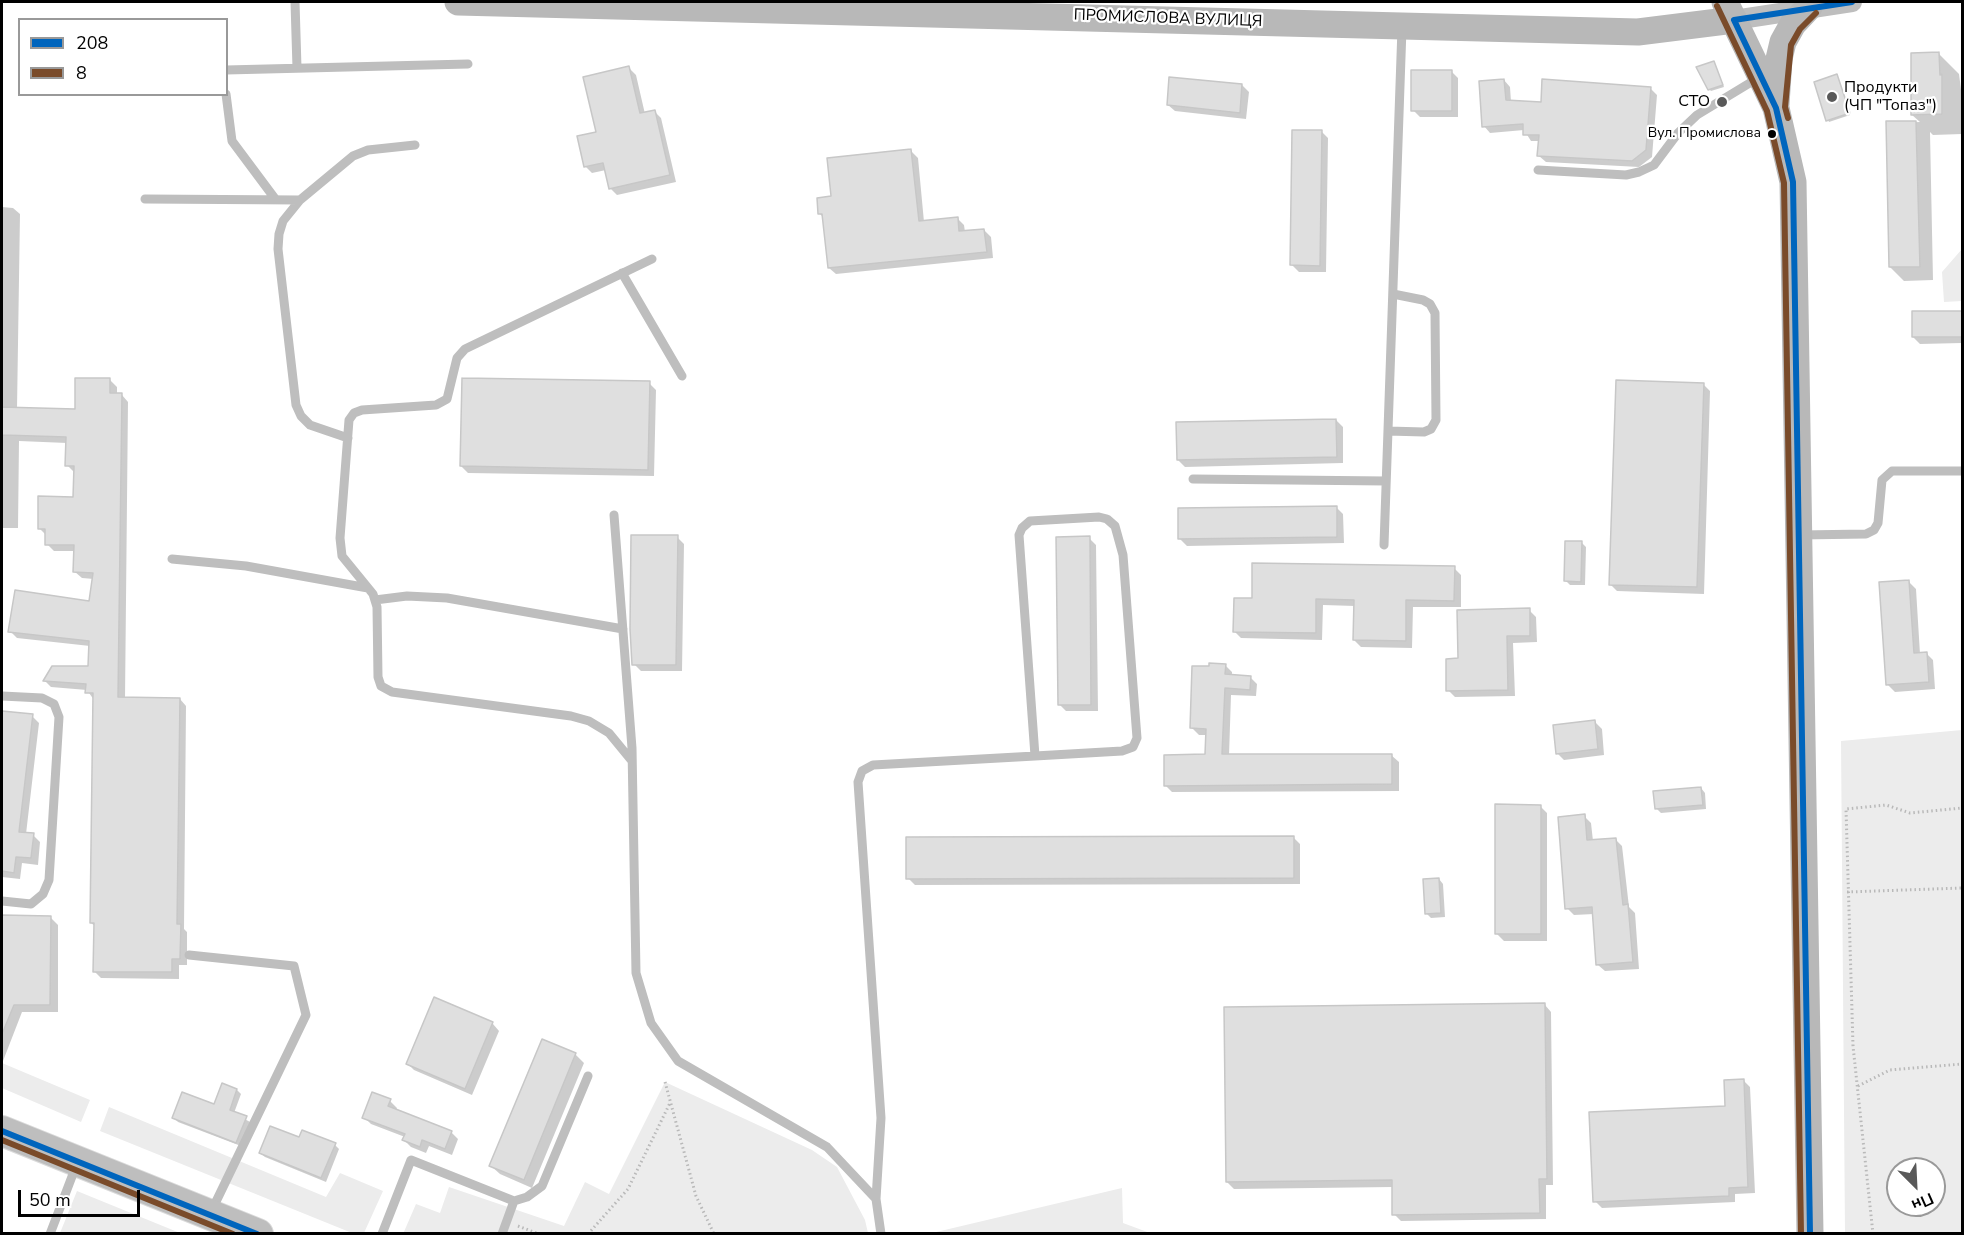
<!DOCTYPE html>
<meta charset="utf-8">
<style>
body{margin:0}
#map{position:relative;width:1964px;height:1235px;overflow:hidden;background:#fff;font-family:"Nunito Sans",sans-serif}
canvas{display:block}
.frame{position:absolute;inset:0;border:3px solid #000;pointer-events:none}
.legend{position:absolute;left:18px;top:18px;width:210px;height:78px;box-sizing:border-box;background:#fff;border:2px solid #999;margin:0;padding:8px 10px;list-style:none;font-size:18px;color:#000}
.legend li{display:flex;align-items:center;gap:12px;height:30px}
.legend b{width:30px;border:2px solid #999}
.north{position:absolute;left:1886px;top:1157px;width:60px;height:60px;box-sizing:border-box;background:#fff;border:2px solid #999;border-radius:50%;rotate:156deg;font-size:16px;font-weight:700;line-height:24px;text-align:center;color:#000}
.north::after{content:'';display:block;margin:auto;width:21px;height:27px;background:#595959;clip-path:polygon(50% 0,100% 100%,50% 72%,0 100%)}
.scale{position:absolute;left:18px;top:1190px;width:122px;height:27px;box-sizing:border-box;border:3px solid #000;border-top:0;padding-left:8px;font-size:18px;line-height:21px;white-space:nowrap;color:#000;-webkit-text-stroke:4px #fff;paint-order:stroke}
</style>
<div id="map">
<canvas width="1964" height="1235"></canvas>
<div class="frame"></div>
<ul class="legend">
<li><b style="height:8px;background:#0065bd"></b>208</li>
<li><b style="height:8px;background:#7a4b2a"></b>8</li>
</ul>
<div class="north">Пн</div>
<div class="scale">50 m</div>
</div>
<script>
const ctx = document.querySelector('canvas').getContext('2d');
ctx.lineJoin = 'round';
function fill(path, color) {
  ctx.fillStyle = color;
  ctx.fill(path, 'evenodd');
}
function toPath(rows) {
  const path = new Path2D();
  for (const r of rows) {
    path.moveTo(r[0], r[1]);
    for (let i = 2; i < r.length; i += 2) path.lineTo(r[i], r[i + 1]);
  }
  return path;
}
function stroke(path, color, width, dash) {
  ctx.strokeStyle = color;
  ctx.lineWidth = width;
  ctx.lineCap = dash ? 'butt' : 'round';
  ctx.setLineDash(dash || []);
  ctx.stroke(path);
}
function write(font, color, halo, rows, align = 'center') {
  ctx.font = font + ' "Nunito Sans",sans-serif';
  ctx.lineWidth = 4.5;
  ctx.setLineDash([]);
  ctx.textBaseline = 'middle';
  ctx.strokeStyle = halo;
  ctx.fillStyle = color;
  for (const [text, x, y, turn = 0] of rows) {
    ctx.save();
    ctx.translate(x, y);
    ctx.rotate((+turn || 0) * Math.PI / 180);
    ctx.textAlign = isNaN(turn) ? turn : align;
    if (halo) ctx.strokeText(text, 0, 0);
    ctx.fillText(text, 0, 0);
    ctx.restore();
  }
}
const green = toPath([
 [1962,249,1962,301,1944,302,1942,272],
 [1962,730,1962,1233,1845,1233,1841,741],
 [1898,1169,1934,1169,1934,1205,1898,1205],
 [2,1063,90,1100,81,1122,2,1088],
 [665,1082,812,1150,837,1167,865,1220,868,1233,403,1234,416,1204,440,1213,449,1187,564,1226,585,1182,609,1194],
 [109,1107,326,1197,340,1173,383,1191,364,1233,352,1233,100,1131],
 [1122,1188,1123,1223,1150,1233,932,1233],
 [77,1191,180,1233,60,1233]
]);
const shadow = toPath([
 [1939,54,1959,74,1962,97,1962,134,1933,135,1930,132,1933,280,1904,281,1890,267,1887,123,1920,122,1912,115],
 [1715,65,1724,87,1711,91,1709,89],
 [629,68,636,75,645,114,654,111,661,118,676,182,617,195,610,188,606,170,592,173,585,166],
 [1451,71,1458,78,1458,117,1420,117,1413,110],
 [1837,76,1850,115,1829,122,1828,120],
 [1504,80,1510,87,1511,102,1542,103,1650,88,1657,95,1652,157,1639,167,1546,162,1539,156,1540,141,1531,141,1524,130,1490,133,1484,126],
 [1242,85,1249,92,1246,119,1175,111,1168,105],
 [1321,131,1328,138,1326,272,1299,272,1292,265],
 [911,151,918,158,924,222,957,218,964,225,965,232,984,230,991,237,993,258,836,274,829,268,824,218,820,214],
 [2,207,13,208,20,214,17,409,76,410,110,380,117,387,117,395,122,395,128,402,125,699,180,699,186,706,184,929,187,932,187,965,179,965,179,979,101,978,94,971,95,926,91,923,94,700,87,690,51,687,45,681,89,667,90,646,17,638,10,631,90,603,94,579,82,578,75,572,75,551,54,551,47,544,47,536,39,528,74,499,74,472,67,465,67,443,19,441,18,528,2,528],
 [1962,312,1962,343,1920,344,1913,337,1913,313],
 [649,383,656,390,654,476,468,473,461,466],
 [1703,384,1710,391,1704,594,1617,591,1610,584],
 [1336,420,1343,427,1343,463,1185,467,1178,460],
 [1336,507,1343,514,1344,543,1187,546,1180,539],
 [677,537,684,544,682,671,641,671,634,664],
 [1089,538,1096,545,1098,711,1066,711,1059,704],
 [1581,542,1586,547,1585,585,1570,585,1566,581],
 [1454,568,1461,575,1461,607,1413,607,1412,648,1361,647,1354,640,1355,606,1323,605,1322,640,1241,638,1234,631,1253,600],
 [1909,582,1916,589,1920,654,1926,653,1933,660,1935,689,1895,692,1888,685],
 [1529,610,1536,617,1537,642,1513,643,1515,696,1455,697,1448,690],
 [1225,665,1232,672,1232,676,1250,677,1257,684,1256,696,1231,695,1229,756,1391,755,1399,762,1399,791,1172,792,1165,785,1207,756,1208,735,1199,735,1191,727],
 [2,712,32,716,39,723,26,834,33,835,40,842,38,865,22,863,20,879,2,877],
 [1595,722,1602,729,1604,755,1564,760,1557,753],
 [1701,788,1705,793,1706,809,1661,813,1656,808],
 [1540,806,1547,813,1547,941,1504,941,1497,934],
 [1584,816,1591,823,1593,841,1615,839,1622,846,1629,907,1635,913,1639,969,1605,971,1598,965,1594,914,1574,915,1567,908],
 [1293,837,1300,844,1300,884,915,885,908,878],
 [1439,879,1443,884,1445,917,1431,918,1427,914],
 [2,917,50,917,58,925,58,1012,22,1012,3,1061],
 [435,999,493,1024,499,1031,472,1095,414,1070,408,1064],
 [1545,1005,1551,1012,1553,1185,1546,1185,1546,1219,1401,1221,1394,1214,1393,1187,1234,1189,1227,1182],
 [575,1054,584,1063,532,1188,500,1174,491,1166],
 [1743,1080,1750,1087,1755,1193,1735,1194,1735,1202,1602,1208,1595,1201,1727,1108],
 [237,1090,241,1094,234,1113,250,1122,241,1146,178,1122,174,1118,214,1105],
 [390,1101,397,1108,396,1111,451,1132,458,1139,452,1155,429,1146,426,1153,411,1147,404,1140,405,1137,371,1124,364,1117],
 [300,1139,335,1145,339,1149,326,1182,265,1157,260,1153]
]);
const building = toPath([
 [1939,52,1940,75,1942,74,1942,114,1911,115,1911,53,1939,52],
 [1714,61,1723,85,1708,90,1696,67,1714,61],
 [629,66,640,113,655,110,670,175,609,189,603,163,584,167,577,136,596,132,583,77,629,66],
 [1411,70,1452,70,1452,111,1411,111,1411,70],
 [1837,74,1850,113,1826,121,1814,82,1837,74],
 [1169,77,1242,84,1240,113,1167,105,1169,77],
 [1504,79,1506,100,1541,102,1542,79,1651,87,1646,150,1632,161,1537,156,1539,135,1523,135,1523,124,1482,127,1479,81,1504,79],
 [1886,121,1916,121,1920,267,1889,267,1886,121],
 [1292,130,1322,130,1320,266,1290,265,1292,130],
 [911,149,919,221,958,217,959,231,984,229,987,252,828,268,822,214,818,214,817,198,831,196,827,158,911,149],
 [1912,311,1962,311,1962,337,1912,337,1912,311],
 [75,378,110,378,110,393,122,393,118,697,180,698,177,924,181,924,180,959,172,959,172,972,93,972,94,923,90,923,93,693,85,693,86,684,43,681,52,666,88,666,89,641,8,632,15,590,89,601,93,573,73,572,74,545,45,545,45,529,38,529,38,496,73,497,74,466,65,466,66,437,2,435,2,407,75,409,75,378],
 [462,378,650,381,648,470,460,466,462,378],
 [1616,380,1704,383,1697,587,1609,585,1616,380],
 [1336,419,1337,457,1177,460,1176,422,1336,419],
 [1337,506,1337,537,1178,539,1178,508,1337,506],
 [631,535,678,535,676,665,632,665,630,629,631,535],
 [1090,536,1091,705,1058,705,1056,537,1090,536],
 [1565,541,1582,541,1581,582,1564,581,1565,541],
 [1252,563,1455,566,1454,601,1406,600,1406,641,1353,640,1354,600,1316,599,1316,633,1233,632,1234,598,1252,598,1252,563],
 [1909,580,1914,653,1927,652,1929,682,1886,685,1879,582,1909,580],
 [1530,608,1530,636,1507,636,1508,690,1446,691,1446,659,1458,658,1457,610,1530,608],
 [1209,663,1226,664,1225,674,1251,676,1250,690,1225,688,1222,754,1392,754,1392,784,1164,786,1164,755,1205,754,1206,729,1190,728,1192,666,1209,666,1209,663],
 [2,711,33,714,19,832,34,833,31,858,16,857,14,873,2,871,2,711],
 [1595,720,1598,749,1556,754,1553,725,1595,720],
 [1701,787,1703,805,1655,809,1653,791,1701,787],
 [1495,804,1541,805,1541,934,1495,934,1495,804],
 [1585,814,1587,840,1616,838,1623,905,1628,904,1633,962,1596,965,1592,907,1565,909,1558,817,1585,814],
 [1294,836,1294,878,906,879,906,837,1294,836],
 [1439,878,1441,913,1425,914,1423,879,1439,878],
 [2,915,51,916,50,1005,14,1005,2,1034,2,915],
 [434,997,493,1022,465,1089,406,1064,434,997],
 [1545,1003,1547,1179,1539,1179,1540,1213,1392,1215,1392,1180,1226,1182,1224,1007,1545,1003],
 [542,1039,576,1053,524,1180,489,1166,542,1039],
 [1744,1079,1748,1187,1729,1188,1729,1196,1593,1202,1589,1112,1725,1106,1724,1080,1744,1079],
 [222,1083,237,1089,230,1110,247,1116,236,1143,172,1118,182,1092,214,1104,222,1083],
 [372,1092,391,1099,388,1106,452,1131,445,1149,422,1140,420,1147,402,1140,405,1134,362,1118,372,1092],
 [270,1126,299,1137,302,1130,336,1143,321,1178,259,1153,270,1126]
]);
const path = toPath([
 [1847,892,1962,888],
 [665,1082,696,1196,714,1234],
 [1858,1086,1890,1070,1962,1064],
 [518,1226,539,1234],
 [588,1234,628,1189,670,1103],
 [1873,1234,1853,1046,1846,809,1886,805,1910,813,1962,808]
]);
const lane = toPath([
 [295,2,297,68],
 [226,70,468,64],
 [226,94,232,141,276,200],
 [1538,170,1626,175,1639,172,1654,165,1678,133,1697,115,1758,78],
 [145,199,300,200],
 [622,273,682,376],
 [1388,431,1424,432,1431,429,1436,420,1435,313,1430,304,1423,300,1393,294],
 [348,438,310,425,301,416,296,405,278,249,279,234,283,221,300,200,353,156,368,150,415,145],
 [1193,479,1386,481],
 [614,515,632,748,636,973,651,1023,678,1061,827,1147,876,1199,881,1234],
 [1800,535,1866,534,1874,530,1878,523,1882,480,1892,471,1962,471],
 [1384,545,1402,28],
 [172,559,246,566,368,588],
 [375,600,407,596,447,598,623,629],
 [2,696,42,698,54,704,59,717,49,880,43,894,31,904,2,901],
 [632,761,609,733,589,721,571,716,392,692,381,686,378,677,377,607,373,594,342,556,340,538,349,420,354,413,362,410,436,405,447,399,457,358,465,349,652,259],
 [189,955,294,966,306,1015,211,1212],
 [876,1199,881,1118,858,782,862,771,873,765,1035,756,1122,751,1133,747,1137,738,1123,555,1115,526,1107,519,1099,517,1030,521,1022,528,1019,535,1035,756],
 [50,1234,76,1166],
 [382,1234,411,1160,514,1201,527,1197,542,1186,588,1076],
 [502,1234,514,1201]
]);
const street = toPath([
 [1734,20,1852,2]
]);
const secondary = toPath([
 [458,2,1638,32,1734,20],
 [1725,2,1776,108,1793,182,1810,1234],
 [1776,104,1779,59,1783,42,1793,24,1809,7]
]);
const primary = toPath([
 [2,1131,258,1234]
]);
const bus1 = toPath([
 [2,1131,257,1234],
 [1810,1234,1793,182,1776,108,1734,20,1852,2]
]);
const bus2 = toPath([
 [1717,6,1767,111,1784,183,1801,1234],
 [1788,118,1785,107,1791,45,1800,29,1816,13],
 [2,1140,233,1234]
]);
const markers = [
 [1832,97,6,"#595959"],
 [1722,102,6,"#595959"],
 [1772,134,5,"#000"]
];
const busNames = [
 ["Вул. Промислова",1761,134]
];
const streetNames = [
 ["ПРОМИСЛОВА ВУЛИЦЯ",1168,19,2]
];
const poiNames = [
 ["Продукти",1844,88],
 ["(ЧП \"Топаз\")",1844,106],
 ["СТО",1710,102,"right"]
];
fill(green, '#ececec');
fill(shadow, '#0003');
fill(building, '#dfdfdf');
stroke(building, '#c7c7c7', 1.5);
stroke(primary, '#dbdbdb', 32);
stroke(path, '#b9b9b9', 3, [1.5, 3]);
stroke(lane, '#bebebe', 9);
stroke(street, '#bebebe', 20);
stroke(secondary, '#b8b8b8', 27);
stroke(primary, '#bebebe', 30);
stroke(bus1, '#0065bd', 6);
stroke(bus2, '#7a4b2a', 6);
for (const [x, y, r, color] of markers) {
  const dot = new Path2D();
  dot.arc(x, y, r, 0, 2 * Math.PI);
  ctx.fillStyle = color;
  ctx.fill(dot);
  stroke(dot, '#fff', 2);
}
write('14px', '#000', '#fff', busNames, 'right');
write('16px', '#000', '#fff', streetNames);
write('16px', '#000', '#fff', poiNames, 'left');
</script>
